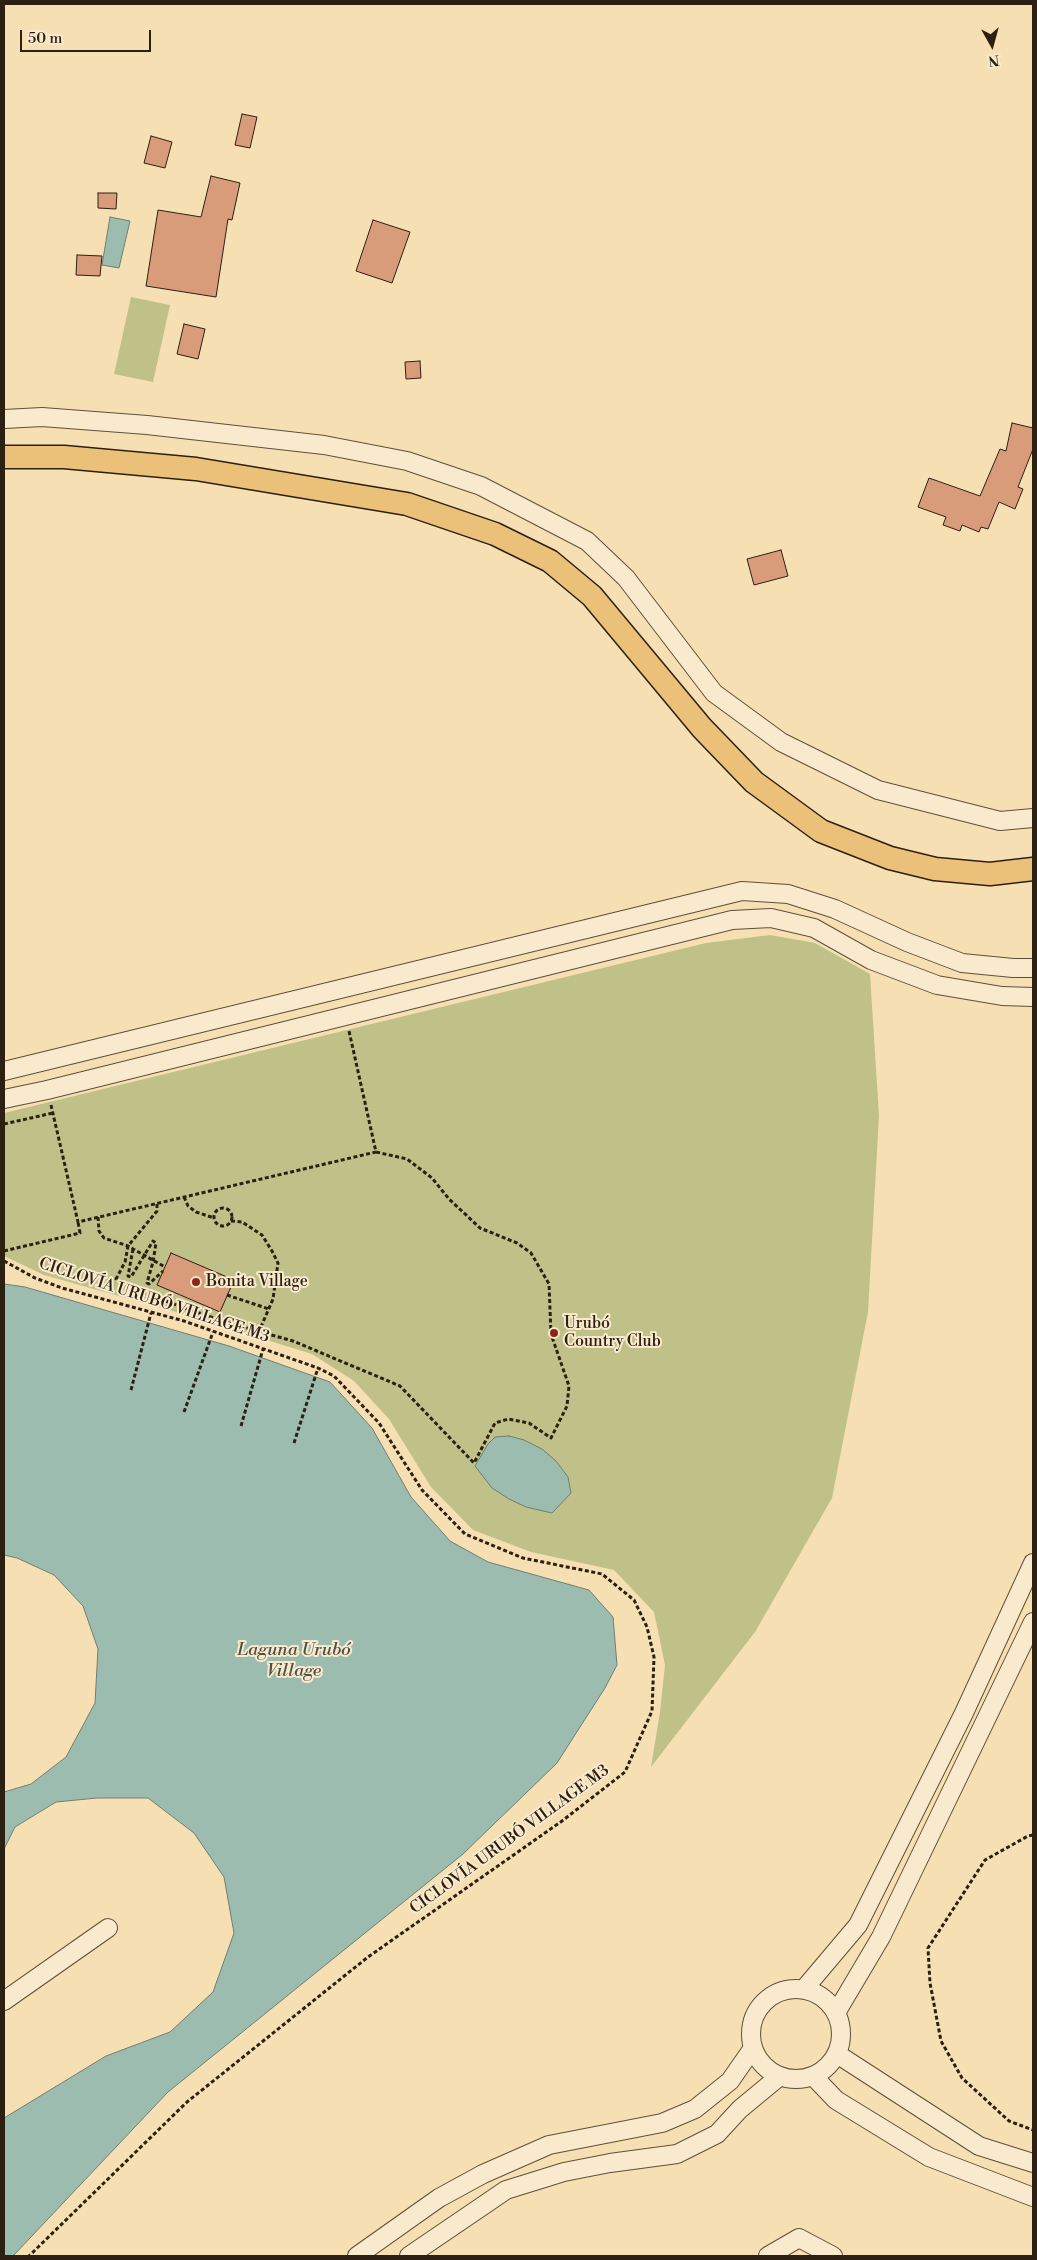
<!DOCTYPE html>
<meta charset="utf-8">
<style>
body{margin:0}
#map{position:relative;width:1037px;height:2260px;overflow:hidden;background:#f6dfb2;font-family:"Libre Bodoni",serif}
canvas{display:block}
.frame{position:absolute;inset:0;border:5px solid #2c2012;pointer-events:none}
.north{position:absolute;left:967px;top:20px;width:50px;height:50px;-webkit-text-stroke:4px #f9eacd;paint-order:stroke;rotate:173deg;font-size:14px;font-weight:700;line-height:20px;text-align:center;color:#2c2012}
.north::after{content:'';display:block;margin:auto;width:18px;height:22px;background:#2c2012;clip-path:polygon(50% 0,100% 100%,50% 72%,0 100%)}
.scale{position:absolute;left:20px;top:30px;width:131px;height:22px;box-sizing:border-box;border:2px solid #2c2012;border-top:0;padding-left:6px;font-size:15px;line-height:18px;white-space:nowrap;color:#2c2012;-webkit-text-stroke:4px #f9eacd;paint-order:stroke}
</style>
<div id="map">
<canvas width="1037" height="2260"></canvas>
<div class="frame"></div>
<div class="north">N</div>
<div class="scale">50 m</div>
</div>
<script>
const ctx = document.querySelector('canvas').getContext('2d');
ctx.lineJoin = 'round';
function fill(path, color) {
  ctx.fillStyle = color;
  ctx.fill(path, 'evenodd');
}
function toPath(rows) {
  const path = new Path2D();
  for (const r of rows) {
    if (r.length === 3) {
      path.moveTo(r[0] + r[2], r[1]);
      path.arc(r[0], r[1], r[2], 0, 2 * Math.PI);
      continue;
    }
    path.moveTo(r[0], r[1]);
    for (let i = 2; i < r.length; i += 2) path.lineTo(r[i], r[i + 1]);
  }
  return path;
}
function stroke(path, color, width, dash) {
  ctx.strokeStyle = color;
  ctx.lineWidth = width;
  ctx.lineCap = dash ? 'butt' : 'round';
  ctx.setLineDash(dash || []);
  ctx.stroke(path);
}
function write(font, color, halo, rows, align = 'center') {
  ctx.font = font + ' "Libre Bodoni",serif';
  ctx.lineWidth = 4;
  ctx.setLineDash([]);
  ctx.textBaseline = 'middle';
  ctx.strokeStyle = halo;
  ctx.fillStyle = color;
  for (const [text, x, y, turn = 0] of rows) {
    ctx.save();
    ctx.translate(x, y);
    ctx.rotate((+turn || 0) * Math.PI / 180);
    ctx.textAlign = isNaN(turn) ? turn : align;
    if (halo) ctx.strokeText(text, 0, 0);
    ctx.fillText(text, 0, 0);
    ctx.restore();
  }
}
const green = toPath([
 [131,297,170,305,153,382,114,374],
 [770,935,815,943,870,974,879,1116,868,1312,832,1498,755,1632,651,1767,660,1712,665,1665,654,1612,614,1570,531,1552,473,1530,431,1487,389,1419,354,1381,312,1354,176,1312,44,1275,4,1256,4,1113,706,943]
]);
const water = toPath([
 [110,217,130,221,119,268,102,265,110,217],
 [4,1284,25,1287,229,1346,330,1382,372,1428,411,1497,450,1541,488,1562,589,1590,613,1617,617,1665,605,1688,557,1763,463,1854,168,2092,13,2256,4,2256,4,2118,106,2056,170,2032,213,1992,234,1933,224,1877,194,1833,148,1798,97,1798,56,1802,15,1827,4,1849,4,1792,31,1784,66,1757,95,1703,98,1649,83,1606,54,1575,17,1558,4,1555,4,1284],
 [509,1436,524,1440,542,1449,556,1461,568,1477,571,1493,552,1513,526,1507,509,1499,492,1488,475,1466,488,1444,495,1437,509,1436]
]);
const building = toPath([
 [242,114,257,117,250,148,235,145,242,114],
 [151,136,172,142,165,168,144,163,151,136],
 [211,176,240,183,232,220,228,219,216,297,146,286,158,210,201,217,211,176],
 [98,193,117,193,116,209,98,208,98,193],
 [373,220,410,232,392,283,356,271,373,220],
 [77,255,102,256,100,276,76,275,77,255],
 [184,324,205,329,198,359,177,354,184,324],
 [420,361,421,378,406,379,405,362,420,361],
 [1012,423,1033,428,1033,449,1018,487,1023,489,1015,509,999,502,988,529,981,527,979,532,962,525,960,531,943,525,946,517,918,507,929,478,980,496,1000,449,1006,451,1012,423],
 [781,550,788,576,754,585,747,559,781,550],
 [171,1253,234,1280,220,1312,157,1285,171,1253]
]);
const path = toPath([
 [51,1105,78,1222,376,1152,349,1031],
 [4,1124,53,1113],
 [184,1197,188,1206,196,1212,214,1218],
 [157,1204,157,1211,128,1246,125,1262,116,1279,144,1293,187,1309,229,1323,293,1341,400,1386,474,1463,495,1423,508,1419,529,1423,551,1438,567,1406,569,1386,551,1334,549,1284,531,1253,517,1243,480,1228,449,1199,432,1178,407,1159,376,1152],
 [223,1217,9],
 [98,1217,99,1231,104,1238,128,1246,165,1267],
 [231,1221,242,1222,262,1235,272,1251,278,1263,273,1299,260,1329],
 [133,1249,128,1276,131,1277,153,1241,156,1243,153,1262,147,1283,149,1284,163,1271],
 [4,1251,80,1233,78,1222],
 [4,1261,35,1278,62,1288,184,1321,318,1368,334,1376,379,1423,422,1490,465,1534,523,1558,602,1574,634,1600,647,1627,654,1657,652,1711,625,1772,562,1821,368,1957,187,2102,29,2256],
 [227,1295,269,1309],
 [131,1390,151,1313],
 [184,1412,213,1332],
 [241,1426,263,1349],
 [294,1443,318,1368],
 [1033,1835,1028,1836,985,1860,928,1948,930,1983,941,2041,962,2078,1009,2121,1033,2130]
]);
const minor = toPath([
 [4,419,42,417,147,425,324,445,407,461,481,486,587,541,626,578,714,693,781,742,878,790,1000,821,1033,818],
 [4,1071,742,891,788,894,835,909,907,942,962,963,1013,968,1033,968],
 [4,1099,47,1090,732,920,771,918,814,928,871,960,937,985,1002,996,1033,997],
 [796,2034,45],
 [804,1989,858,1925,964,1713,1033,1563],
 [4,2001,108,1928],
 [836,2013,881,1937,1033,1622],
 [837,2054,979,2146,1033,2163],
 [813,2076,836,2100,929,2157,1033,2197],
 [357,2256,439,2198,483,2174,549,2145,662,2123,695,2109,730,2081,753,2048],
 [409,2256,506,2190,564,2172,610,2163,677,2154,717,2134,740,2109,780,2076],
 [768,2256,799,2238,833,2256]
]);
const major = toPath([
 [4,457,64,457,196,469,407,504,495,534,550,561,592,596,702,728,754,782,821,831,890,858,935,869,990,874,1033,869]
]);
const markers = [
 [196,1282,5,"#8f2418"],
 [554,1333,5,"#8f2418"]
];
const poiNames = [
 ["Bonita Village",206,1282],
 ["Urubó",564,1324],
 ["Country Club",564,1342]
];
const streetNames = [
 ["CICLOVÍA URUBÓ VILLAGE M3",154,1301,18],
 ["CICLOVÍA URUBÓ VILLAGE M3",510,1840,-36]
];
const waterNames = [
 ["Laguna Urubó",294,1651],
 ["Village",294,1672]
];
fill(green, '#c0c189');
fill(water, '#9dbcb0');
stroke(water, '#707e71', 1);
fill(building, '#d89c7b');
stroke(building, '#2c2012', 1);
stroke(minor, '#5e503a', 20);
stroke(major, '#2c2012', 25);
stroke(path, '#2c2012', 3, [4, 2.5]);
stroke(minor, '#f9eacd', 18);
stroke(major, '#ebc079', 22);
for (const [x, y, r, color] of markers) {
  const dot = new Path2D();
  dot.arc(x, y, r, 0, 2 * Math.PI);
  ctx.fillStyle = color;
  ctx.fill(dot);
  stroke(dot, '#f9eacd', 2);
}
write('16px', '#2c2012', '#f9eacd', poiNames, 'left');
write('16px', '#2c2012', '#f9eacd', streetNames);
write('italic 18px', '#4e4f41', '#f9eacd', waterNames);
</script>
